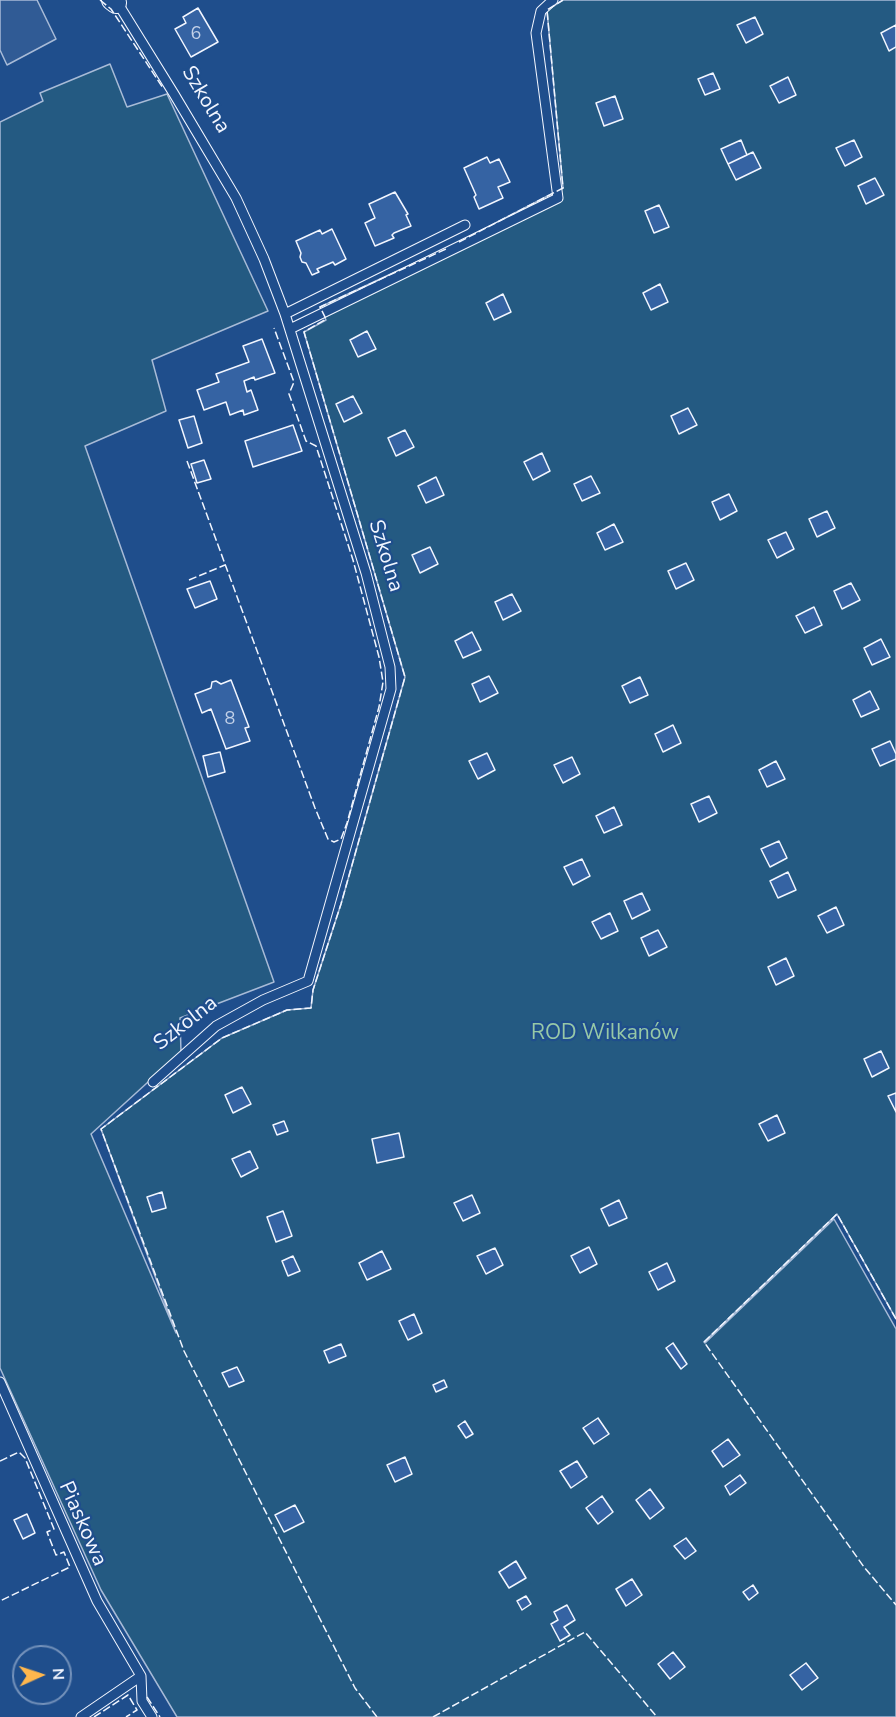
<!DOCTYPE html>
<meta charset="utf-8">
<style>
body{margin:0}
#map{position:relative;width:896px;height:1717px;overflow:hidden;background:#1f4e8c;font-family:"Nunito Sans",sans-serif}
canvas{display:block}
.north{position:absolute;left:12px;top:1645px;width:60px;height:60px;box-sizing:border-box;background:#1f4e8c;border:2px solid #7391ba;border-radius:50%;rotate:87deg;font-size:16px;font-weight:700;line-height:24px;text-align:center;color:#f2f6ff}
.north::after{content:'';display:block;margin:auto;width:21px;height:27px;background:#ffb74d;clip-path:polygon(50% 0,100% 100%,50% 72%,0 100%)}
</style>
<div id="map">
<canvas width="896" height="1717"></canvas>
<div class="north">N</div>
</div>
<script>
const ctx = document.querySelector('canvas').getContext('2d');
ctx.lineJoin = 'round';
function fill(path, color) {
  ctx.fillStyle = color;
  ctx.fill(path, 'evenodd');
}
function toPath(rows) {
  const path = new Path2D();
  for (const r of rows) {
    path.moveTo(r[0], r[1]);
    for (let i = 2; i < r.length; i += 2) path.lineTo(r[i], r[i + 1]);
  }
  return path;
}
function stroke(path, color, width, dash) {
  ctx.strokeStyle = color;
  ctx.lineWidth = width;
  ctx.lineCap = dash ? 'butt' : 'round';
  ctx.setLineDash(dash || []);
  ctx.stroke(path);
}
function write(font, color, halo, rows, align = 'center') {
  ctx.font = font + ' "Nunito Sans",sans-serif';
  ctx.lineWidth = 4.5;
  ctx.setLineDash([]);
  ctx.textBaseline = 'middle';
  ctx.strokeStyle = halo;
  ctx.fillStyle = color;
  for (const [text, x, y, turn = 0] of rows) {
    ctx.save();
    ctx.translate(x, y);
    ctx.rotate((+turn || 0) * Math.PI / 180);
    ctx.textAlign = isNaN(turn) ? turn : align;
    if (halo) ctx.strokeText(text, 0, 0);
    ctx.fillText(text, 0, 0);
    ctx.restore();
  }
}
const green = toPath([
 [563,0,896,0,896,1319,837,1214,704,1342,705,1343,834,1219,896,1329,896,1717,177,1717,101,1590,0,1368,0,122,43,101,40,93,110,64,127,107,167,94,268,311,152,360,166,411,85,446,274,982,180,1018,181,1052,91,1134,176,1333,101,1129,222,1038,287,1010,311,1008,313,990,341,904,405,677,304,332,326,320,320,307,453,245,563,188,547,10,563,0]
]);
const parking = toPath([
 [0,0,37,0,56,39,7,65,0,50,0,0]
]);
const building = toPath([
 [198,8,218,42,191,57,175,29,186,23,183,17,198,8],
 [755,17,763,34,746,43,737,25,755,17],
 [896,25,896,47,889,51,881,33,896,25],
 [713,73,720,89,705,95,698,79,713,73],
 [788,77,796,95,779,103,770,86,788,77],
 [615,96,623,119,604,126,596,103,615,96],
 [741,140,747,155,728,164,721,149,741,140],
 [854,140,862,157,845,166,836,148,854,140],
 [753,152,761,168,736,180,728,164,753,152],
 [487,157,490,163,499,159,510,182,498,187,503,198,479,209,474,197,476,195,464,168,487,157],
 [875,178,884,195,866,204,858,186,875,178],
 [395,192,408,214,406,215,411,226,394,233,392,235,394,238,375,246,365,223,375,218,369,204,395,192],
 [659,205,669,227,654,233,645,211,659,205],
 [332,229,346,259,335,265,333,262,317,269,319,272,312,275,306,263,302,262,300,257,301,253,296,241,320,230,322,234,332,229],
 [660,284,668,302,651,310,643,293,660,284],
 [503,294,511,312,494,320,486,303,503,294],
 [367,331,376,349,358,357,350,340,367,331],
 [262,339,275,373,255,380,254,377,244,381,247,392,251,390,258,410,244,415,243,410,230,415,226,402,204,410,197,390,219,382,216,374,249,362,243,346,262,339],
 [353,396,362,413,344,422,336,404,353,396],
 [688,408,697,425,679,434,671,416,688,408],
 [194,416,202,443,188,448,179,420,194,416],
 [293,425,302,451,253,467,245,441,293,425],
 [405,430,414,447,396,456,388,438,405,430],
 [542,453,550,471,533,480,524,462,542,453],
 [204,460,211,479,197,483,191,464,204,460],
 [591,476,600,493,582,501,574,484,591,476],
 [436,477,444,495,426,503,418,486,436,477],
 [729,494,737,511,720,520,712,502,729,494],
 [827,511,835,528,817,537,809,519,827,511],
 [614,524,623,542,605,550,597,533,614,524],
 [786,532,794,549,777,558,768,540,786,532],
 [430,547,438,564,420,573,412,555,430,547],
 [686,563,694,580,676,589,668,571,686,563],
 [210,581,217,599,195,608,187,589,210,581],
 [851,583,860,600,842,609,834,591,851,583],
 [512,594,521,611,503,620,495,602,512,594],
 [814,607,822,625,805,633,796,616,814,607],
 [472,632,481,650,463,658,455,641,472,632],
 [881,639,890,657,872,665,864,648,881,639],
 [489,676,498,693,480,702,472,684,489,676],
 [640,677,648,695,630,703,622,686,640,677],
 [231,680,249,727,245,728,250,741,226,749,211,709,202,713,195,694,211,688,212,682,216,681,221,684,231,680],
 [870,691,879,709,861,717,853,700,870,691],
 [673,725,681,743,663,752,655,734,673,725],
 [890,741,896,754,896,759,880,766,872,749,890,741],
 [220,752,225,772,208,777,203,756,220,752],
 [487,753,495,770,478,779,469,761,487,753],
 [572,757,580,774,563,783,554,765,572,757],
 [776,761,785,779,767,787,759,770,776,761],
 [709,796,717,813,699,822,691,804,709,796],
 [614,807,622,825,604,833,596,816,614,807],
 [779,841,787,858,770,867,761,849,779,841],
 [582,859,590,876,573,885,564,867,582,859],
 [788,872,796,890,778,898,770,881,788,872],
 [642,893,650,910,632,919,624,901,642,893],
 [836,907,844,925,827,933,818,916,836,907],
 [610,913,618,931,601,939,592,922,610,913],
 [658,930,667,947,649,956,641,938,658,930],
 [786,958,794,976,776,985,768,967,786,958],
 [881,1051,889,1068,872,1077,864,1059,881,1051],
 [242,1087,251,1104,233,1113,225,1095,242,1087],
 [896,1093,896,1112,888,1096,896,1093],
 [777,1115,785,1133,768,1141,759,1124,777,1115],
 [284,1121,288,1131,277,1135,273,1125,284,1121],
 [399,1133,404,1157,377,1163,372,1139,399,1133],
 [250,1151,258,1168,241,1177,232,1159,250,1151],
 [162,1192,166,1208,152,1212,147,1197,162,1192],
 [472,1195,480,1213,463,1221,454,1203,472,1195],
 [619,1200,627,1218,609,1226,601,1209,619,1200],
 [283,1211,292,1236,276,1242,267,1217,283,1211],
 [589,1247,597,1264,580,1273,571,1256,589,1247],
 [495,1248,503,1265,486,1274,477,1256,495,1248],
 [382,1251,391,1269,367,1280,359,1263,382,1251],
 [293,1256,300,1271,288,1276,282,1261,293,1256],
 [667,1263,675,1281,658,1290,649,1272,667,1263],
 [414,1314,422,1333,408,1340,399,1321,414,1314],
 [673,1343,687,1364,681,1369,666,1348,673,1343],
 [341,1344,346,1356,329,1363,324,1351,341,1344],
 [237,1367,244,1381,229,1387,222,1373,237,1367],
 [444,1380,447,1387,436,1392,433,1385,444,1380],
 [598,1418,609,1434,594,1444,583,1428,598,1418],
 [465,1421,473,1434,466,1438,458,1426,465,1421],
 [728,1439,740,1455,723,1467,712,1451,728,1439],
 [405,1457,412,1474,395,1482,387,1465,405,1457],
 [577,1461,587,1477,571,1488,560,1471,577,1461],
 [740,1475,746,1483,730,1495,725,1486,740,1475],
 [650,1489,664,1508,650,1519,636,1500,650,1489],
 [602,1496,613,1512,598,1524,586,1508,602,1496],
 [295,1505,304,1522,284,1532,275,1515,295,1505],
 [27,1514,35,1533,23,1539,14,1520,27,1514],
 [686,1538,696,1551,685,1559,674,1546,686,1538],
 [516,1561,526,1578,509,1588,499,1572,516,1561],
 [632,1579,642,1595,626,1606,616,1589,632,1579],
 [753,1585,758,1593,749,1600,743,1592,753,1585],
 [526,1596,531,1604,522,1610,517,1601,526,1596],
 [567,1605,575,1620,564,1627,570,1635,560,1641,551,1624,558,1620,554,1612,567,1605],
 [673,1652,685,1667,670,1679,658,1664,673,1652],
 [806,1663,818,1678,802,1690,790,1675,806,1663]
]);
const service = toPath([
 [117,2,174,94,236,198,264,259,285,314,366,573,390,667,391,689,308,981,263,1000,216,1026,153,1082],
 [285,314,465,225],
 [290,329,558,198,536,33,541,11,553,0],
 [0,1382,97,1601,141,1676,142,1701,152,1717],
 [81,1717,141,1676]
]);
const minor = toPath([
 [112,0,116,3]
]);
const fence = toPath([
 [100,0,111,9,163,88],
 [459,242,563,188,547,10,563,0],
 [187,461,315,808,328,839,334,842,341,839,347,823,379,707,383,682,379,657,353,560,316,446,306,441,289,394,294,382,274,328],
 [189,580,225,565],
 [896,1319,837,1214,704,1342,864,1567,896,1605],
 [0,1461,19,1452,25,1458,54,1529,47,1532,56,1555,64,1552,70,1567,0,1601],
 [147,1697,160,1717],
 [94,1717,128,1695,137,1710,126,1717],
 [377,1717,355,1688,184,1351,101,1129,222,1038,287,1010,311,1008,313,990,341,904,405,677,304,332,326,319,320,307,446,249],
 [433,1717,585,1632,657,1717]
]);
const numberNames = [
 ["6",196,35],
 ["8",230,720]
];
const streetNames = [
 ["Szkolna",205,100,59],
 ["Szkolna",385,556,73],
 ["Szkolna",186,1024,-38],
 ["Piaskowa",82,1524,66]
];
const parkNames = [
 ["ROD Wilkanów",605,1034]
];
fill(green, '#245a82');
stroke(green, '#a8bbd7', 1.5);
fill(parking, '#305b95');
stroke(parking, '#a8bbd7', 1.5);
fill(building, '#3563a3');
stroke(building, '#f2f6ff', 1.5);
stroke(service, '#f2f6ff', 11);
stroke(minor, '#f2f6ff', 22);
stroke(service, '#1f4e8c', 9);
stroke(minor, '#1f4e8c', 20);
stroke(fence, '#f2f6ff', 1.5, [8, 3]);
write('18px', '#c3d1e8', null, numberNames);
write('21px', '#f2f6ff', '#1f4e8c', streetNames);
write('21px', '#97c8a6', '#1f4e8c', parkNames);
</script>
